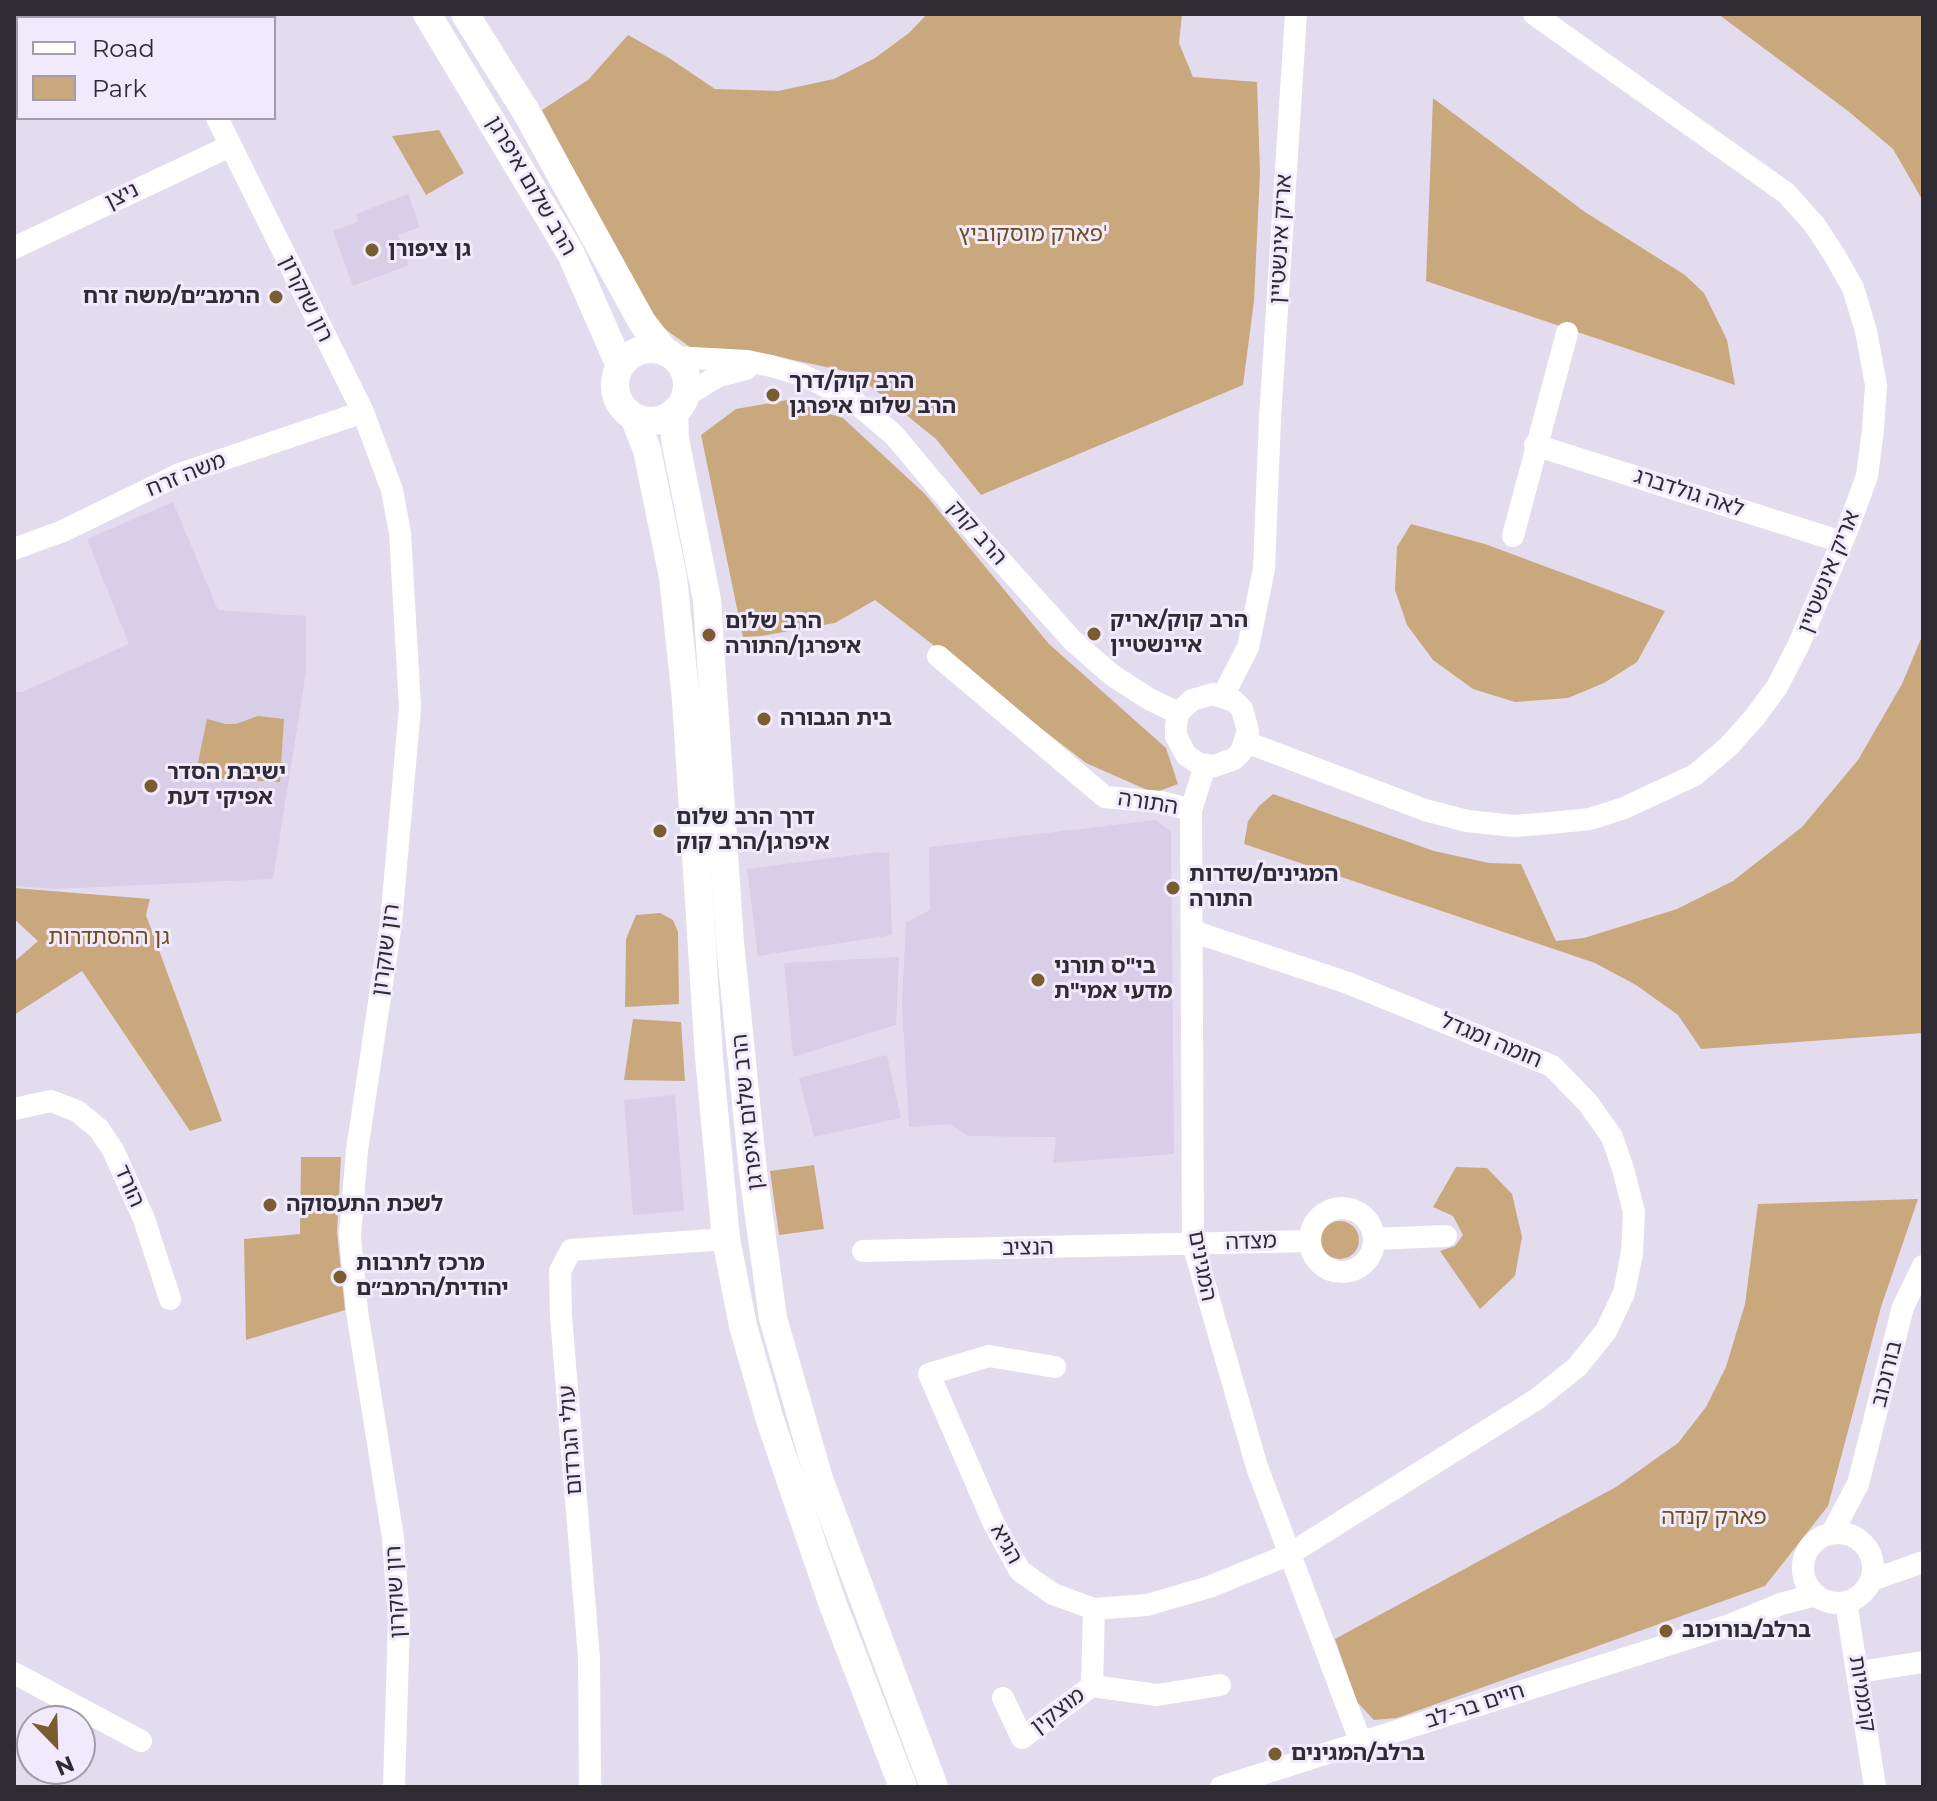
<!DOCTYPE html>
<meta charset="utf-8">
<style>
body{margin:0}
#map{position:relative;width:1937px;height:1801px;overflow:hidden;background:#e3dcef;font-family:Montserrat,sans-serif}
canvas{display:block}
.frame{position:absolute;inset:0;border:16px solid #2e2b32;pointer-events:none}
.legend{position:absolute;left:16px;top:16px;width:260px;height:104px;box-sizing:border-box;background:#f1e9fc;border:2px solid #a39dab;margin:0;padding:10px 14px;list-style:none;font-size:24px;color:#2e2b32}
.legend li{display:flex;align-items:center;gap:16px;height:40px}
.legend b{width:40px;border:2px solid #a39dab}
.north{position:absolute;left:16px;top:1705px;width:80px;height:80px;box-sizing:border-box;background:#f1e9fc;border:2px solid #a39dab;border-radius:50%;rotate:157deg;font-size:22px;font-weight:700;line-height:32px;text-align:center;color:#2e2b32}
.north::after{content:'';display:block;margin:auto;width:28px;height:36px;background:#7b5b30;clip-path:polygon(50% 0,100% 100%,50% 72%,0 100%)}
</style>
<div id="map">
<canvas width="1937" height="1801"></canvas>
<div class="frame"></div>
<ul class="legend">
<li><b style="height:10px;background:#fff"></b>Road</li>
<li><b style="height:22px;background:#caa87e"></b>Park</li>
</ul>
<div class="north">N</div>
</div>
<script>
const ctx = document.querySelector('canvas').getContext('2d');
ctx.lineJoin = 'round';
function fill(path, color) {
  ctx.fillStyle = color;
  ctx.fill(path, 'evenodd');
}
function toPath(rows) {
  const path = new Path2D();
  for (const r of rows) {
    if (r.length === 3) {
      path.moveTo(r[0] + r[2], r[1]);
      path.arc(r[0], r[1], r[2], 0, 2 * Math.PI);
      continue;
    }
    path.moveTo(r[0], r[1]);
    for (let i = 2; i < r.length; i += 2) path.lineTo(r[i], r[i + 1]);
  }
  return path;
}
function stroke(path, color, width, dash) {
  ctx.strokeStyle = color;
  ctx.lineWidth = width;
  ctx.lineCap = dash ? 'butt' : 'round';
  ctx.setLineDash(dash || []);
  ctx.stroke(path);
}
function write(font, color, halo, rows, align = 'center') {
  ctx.font = font + ' Montserrat,"Noto Sans Hebrew",sans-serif';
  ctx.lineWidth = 6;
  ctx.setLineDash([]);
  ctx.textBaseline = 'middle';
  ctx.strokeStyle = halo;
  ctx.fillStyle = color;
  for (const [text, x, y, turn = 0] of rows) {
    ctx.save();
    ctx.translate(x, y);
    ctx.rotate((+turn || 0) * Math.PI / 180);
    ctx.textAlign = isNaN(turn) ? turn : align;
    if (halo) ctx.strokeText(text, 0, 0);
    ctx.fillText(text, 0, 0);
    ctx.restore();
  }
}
const built = toPath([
 [408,194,420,227,398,235,409,265,353,286,333,231,358,222,356,214],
 [173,502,218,610,306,616,306,672,273,879,56,889,14,886,14,692,22,692,129,644,87,539],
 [1156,820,1171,832,1174,1154,1053,1163,1056,1137,968,1136,950,1124,909,1127,902,1004,906,922,930,910,929,847],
 [878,852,889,853,892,935,758,956,747,869],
 [899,957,896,1025,793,1057,784,963],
 [887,1055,901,1118,814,1137,799,1078],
 [675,1095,684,1211,633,1215,624,1100]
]);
const green = toPath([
 [927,14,1182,14,1179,43,1193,77,1257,82,1260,172,1254,301,1243,385,981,495,936,439,854,373,761,353,694,350,654,321,542,110,588,80,628,35,669,58,715,89,778,91,834,79,875,58,909,33],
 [1718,14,1923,14,1923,201,1893,149,1848,111],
 [1433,98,1585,212,1685,275,1704,293,1727,340,1735,385,1426,281],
 [439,130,464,173,426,195,392,136],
 [787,400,843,418,925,494,1049,644,1166,748,1178,784,1154,793,1086,763,875,600,835,623,761,636,743,637,701,435,736,409],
 [1411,524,1485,544,1665,611,1637,662,1604,683,1568,698,1515,702,1473,689,1433,660,1407,625,1395,590,1397,547],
 [1923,634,1923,1033,1701,1049,1678,1015,1636,985,1595,963,1244,844,1248,821,1259,806,1273,794,1434,851,1489,863,1521,864,1556,941,1584,938,1677,909,1733,881,1802,827,1858,760,1902,684],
 [258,716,284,719,280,782,195,777,207,719,225,724,236,724],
 [14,888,150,899,146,915,222,1121,190,1131,82,971,14,1015,14,962,38,941,14,919],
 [660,913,673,920,678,932,679,1004,625,1007,626,939,636,915],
 [633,1019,681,1022,685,1081,624,1080],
 [301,1157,341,1157,337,1232,345,1310,246,1340,244,1239,300,1234],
 [814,1165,824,1229,779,1235,770,1171],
 [1456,1167,1487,1168,1512,1194,1522,1237,1515,1276,1480,1309,1440,1251,1455,1246,1463,1235,1453,1216,1433,1207],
 [1918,1199,1881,1307,1828,1506,1765,1586,1397,1718,1374,1720,1357,1702,1335,1639,1616,1487,1678,1443,1706,1407,1726,1367,1745,1304,1758,1204],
 [1340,1240,19]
]);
const minor = toPath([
 [168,14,170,18],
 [217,118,363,412,392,490,400,533,410,707,391,923,357,1150,350,1236,357,1311,393,1538,399,1620,394,1787],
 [14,248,230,146],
 [674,357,747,361,771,366,802,375,850,398,894,435,975,532,1073,641,1112,675,1149,699,1178,713],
 [687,395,718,376,746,369],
 [1535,445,1842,542],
 [1513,536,1567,333],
 [14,549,63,531,180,474,363,412],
 [938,656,1105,797,1161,802,1191,810],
 [1213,694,1234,701,1242,709,1248,731,1241,752,1234,759,1214,766,1199,764,1186,755,1176,736,1176,726,1178,713,1192,700,1213,694],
 [1223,696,1248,647,1264,569,1270,418,1296,14],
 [1246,742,1425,810,1467,821,1514,826,1551,823,1590,819,1624,808,1695,775,1729,746,1754,718,1777,687,1799,644,1848,528,1867,476,1873,430,1876,385,1866,331,1853,288,1835,256,1814,224,1786,193,1534,14],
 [1205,766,1191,810,1193,1244,1257,1467,1361,1743],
 [14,1109,51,1101,77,1111,99,1129,113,1150,144,1219,170,1299],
 [1342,1240,32],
 [1374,1239,1446,1236],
 [863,1251,1309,1241],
 [1055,1367,989,1356,929,1374,994,1524,1020,1571,1053,1594,1094,1609,1147,1605,1209,1587,1288,1555,1537,1399,1577,1367,1606,1331,1624,1293,1632,1253,1634,1212,1623,1169,1612,1137,1588,1103,1552,1066,1348,983,1192,931],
 [1838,1568,35],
 [1832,1533,1858,1484,1903,1307,1923,1266],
 [1872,1580,1923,1562],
 [1846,1602,1875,1787],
 [1859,1672,1923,1662],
 [14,1673,141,1741],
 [1092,1686,1157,1695,1220,1685],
 [1003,1698,1022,1738,1092,1686,1094,1609],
 [590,1787,589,1658,561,1316,560,1271,571,1250,726,1239],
 [1221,1787,1730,1625,1781,1604,1816,1595]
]);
const major = toPath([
 [427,14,571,254,620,366],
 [465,14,525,110,642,322,665,352],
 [651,385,36],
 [674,412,675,439,707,600,730,943,753,1172,773,1318,819,1479,934,1787],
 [634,417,647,450,673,577,686,700,709,1057,726,1239,743,1326,770,1420,833,1605,903,1787]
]);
const markers = [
 [372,250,8,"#7b5b30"],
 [276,297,8,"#7b5b30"],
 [773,395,8,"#7b5b30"],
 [1094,634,8,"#7b5b30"],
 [709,635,8,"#7b5b30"],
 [764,719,8,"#7b5b30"],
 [151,786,8,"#7b5b30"],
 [660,831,8,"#7b5b30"],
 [1173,888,8,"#7b5b30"],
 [1038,980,8,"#7b5b30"],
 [270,1205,8,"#7b5b30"],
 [340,1277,8,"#7b5b30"],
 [1666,1631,8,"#7b5b30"],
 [1275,1754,8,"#7b5b30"]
];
const streetNames = [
 ["הרב שלום איפרגן",531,186,60],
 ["ניצן",122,196,-26],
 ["אריק אינשטיין",1281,239,-87],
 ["רון שוקרון",306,299,64],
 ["משה זרח",186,475,-22],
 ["לאה גולדברג",1689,493,18],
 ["הרב קוק",977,533,49],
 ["אריק אינשטיין",1829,572,-68],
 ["התורה",1148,803,9],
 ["רון שוקרון",386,950,-82],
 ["חומה ומגדל",1491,1041,23],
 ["הרב שלום איפרגן",748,1112,-96],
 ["הורד",129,1186,66],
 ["מצדה",1251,1242,-2],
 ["הנציב",1028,1248,-1],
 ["המגינים",1202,1266,79],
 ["בורוכוב",1887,1374,-76],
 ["עולי הגרדום",571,1440,-94],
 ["הגיא",1006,1544,61],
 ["רון שוקרון",396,1592,-93],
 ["קוממיות",1862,1694,81],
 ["חיים בר-לב",1475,1706,-18],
 ["מוצקין",1058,1711,-37]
];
const parkNames = [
 ["פארק מוסקוביץ'",1033,235],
 ["גן ההסתדרות",109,938],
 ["פארק קנדה",1714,1518]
];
const poiNames = [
 ["גן ציפורן",388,250],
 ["הרמב״ם/משה זרח",260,297,"right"],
 ["הרב קוק/דרך",789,382],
 ["הרב שלום איפרגן",789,407],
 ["הרב קוק/אריק",1110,621],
 ["איינשטיין",1110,646],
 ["הרב שלום",725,622],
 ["איפרגן/התורה",725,647],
 ["בית הגבורה",780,719],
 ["ישיבת הסדר",167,773],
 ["אפיקי דעת",167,798],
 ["דרך הרב שלום",676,818],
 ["איפרגן/הרב קוק",676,843],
 ["המגינים/שדרות",1189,875],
 ["התורה",1189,900],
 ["בי\"ס תורני",1054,967],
 ["מדעי אמי\"ת",1054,992],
 ["לשכת התעסוקה",286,1205],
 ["מרכז לתרבות",356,1264],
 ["יהודית/הרמב״ם",356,1289],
 ["ברלב/בורוכוב",1682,1631],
 ["ברלב/המגינים",1291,1754]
];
fill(built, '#d8cee8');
fill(green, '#caa87e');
stroke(minor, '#fff', 22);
stroke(major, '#fff', 28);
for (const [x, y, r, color] of markers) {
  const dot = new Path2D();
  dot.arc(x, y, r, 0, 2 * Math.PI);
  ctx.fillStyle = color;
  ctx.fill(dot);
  stroke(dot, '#f1e9fc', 3);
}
write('22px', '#2e2b32', '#f1e9fc', streetNames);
write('22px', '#704d19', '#f1e9fc', parkNames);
write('bold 22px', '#2e2b32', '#f1e9fc', poiNames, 'left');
</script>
